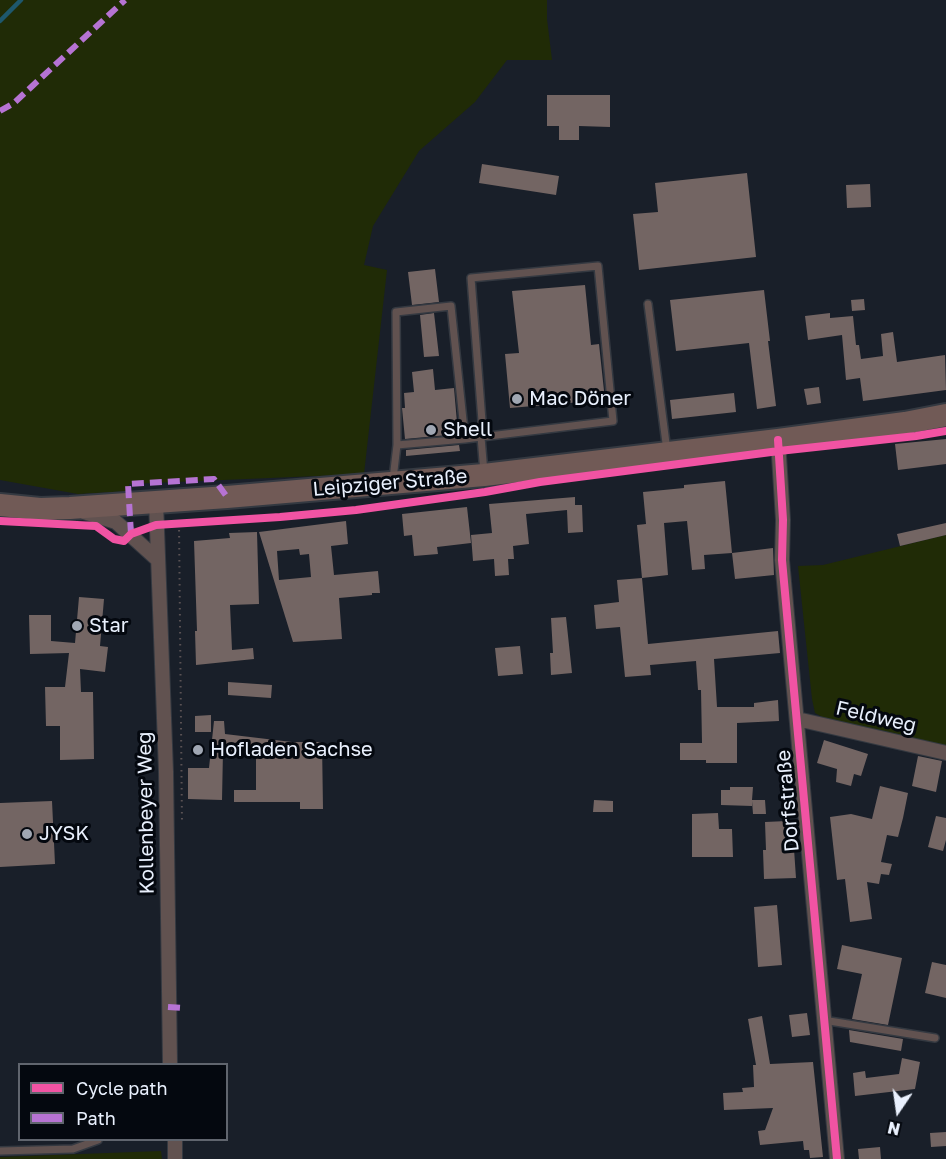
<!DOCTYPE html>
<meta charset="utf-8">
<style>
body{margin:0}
#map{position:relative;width:946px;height:1159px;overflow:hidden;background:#191f29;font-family:"Golos Text",sans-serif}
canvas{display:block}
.legend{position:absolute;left:18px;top:1063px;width:210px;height:78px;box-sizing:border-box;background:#04080f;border:2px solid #60656e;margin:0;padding:8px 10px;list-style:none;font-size:18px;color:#e9f0fd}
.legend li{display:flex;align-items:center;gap:12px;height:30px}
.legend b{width:30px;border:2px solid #60656e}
.north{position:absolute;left:868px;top:1081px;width:60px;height:60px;-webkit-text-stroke:4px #04080f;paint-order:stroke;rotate:193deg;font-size:16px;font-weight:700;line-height:24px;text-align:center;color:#e9f0fd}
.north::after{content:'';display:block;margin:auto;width:21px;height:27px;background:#e9f0fd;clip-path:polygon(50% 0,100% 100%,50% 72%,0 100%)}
</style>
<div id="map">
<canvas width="946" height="1159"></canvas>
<ul class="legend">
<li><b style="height:8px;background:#f153a3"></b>Cycle path</li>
<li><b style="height:8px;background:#b673d3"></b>Path</li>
</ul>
<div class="north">N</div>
</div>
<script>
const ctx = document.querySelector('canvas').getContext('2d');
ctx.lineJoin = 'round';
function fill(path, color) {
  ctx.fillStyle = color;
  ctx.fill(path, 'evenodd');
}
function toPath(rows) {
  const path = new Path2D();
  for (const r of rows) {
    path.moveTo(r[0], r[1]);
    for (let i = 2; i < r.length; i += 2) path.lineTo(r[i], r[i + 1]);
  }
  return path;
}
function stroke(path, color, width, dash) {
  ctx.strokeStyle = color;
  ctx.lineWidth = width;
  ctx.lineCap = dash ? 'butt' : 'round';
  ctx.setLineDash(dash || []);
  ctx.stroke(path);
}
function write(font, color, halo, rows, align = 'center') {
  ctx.font = font + ' "Golos Text",sans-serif';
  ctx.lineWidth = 6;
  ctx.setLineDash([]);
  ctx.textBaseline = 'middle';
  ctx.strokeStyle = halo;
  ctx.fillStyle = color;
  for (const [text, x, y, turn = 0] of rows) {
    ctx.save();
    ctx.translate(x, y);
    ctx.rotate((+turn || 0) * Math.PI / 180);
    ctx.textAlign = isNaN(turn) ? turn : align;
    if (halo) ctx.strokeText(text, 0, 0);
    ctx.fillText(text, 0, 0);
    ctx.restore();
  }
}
const green = toPath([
 [0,0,547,0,547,19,552,60,507,60,475,102,419,151,373,226,364,265,387,270,364,474,129,484,129,491,78,494,0,480],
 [946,535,946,748,826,719,815,713,812,699,798,566,823,565],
 [161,1151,162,1159,0,1159,0,1157]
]);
const stream = toPath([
 [0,21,21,0]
]);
const building = toPath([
 [547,95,610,95,610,127,579,126,579,140,559,140,559,126,547,126],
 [482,164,559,176,556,195,479,183],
 [747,173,756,257,639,270,633,214,658,212,655,183],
 [870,184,871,207,847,208,846,185],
 [435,269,439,302,412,305,408,272],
 [585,285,591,345,599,344,605,400,510,408,505,354,519,353,512,291],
 [764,290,770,341,768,341,776,406,757,409,749,343,676,351,670,300],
 [864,299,865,310,852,311,851,300],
 [434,313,439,356,424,357,420,315],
 [830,313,830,318,853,316,856,345,859,345,861,359,883,356,881,334,893,332,897,362,945,355,946,390,863,401,860,378,846,380,842,335,808,340,805,316],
 [433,369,435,390,454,388,458,434,405,439,402,408,405,408,404,393,414,392,412,372],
 [819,387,821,403,807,405,804,389],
 [734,393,736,412,672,419,670,400],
 [946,439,946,464,898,470,895,444],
 [459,445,460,451,406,456,406,450],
 [725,481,732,553,704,555,705,569,692,570,687,521,664,523,668,575,642,578,637,525,646,524,643,492,684,488,684,485],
 [575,497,575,505,582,505,583,532,568,533,567,510,526,514,529,544,513,546,514,559,508,559,509,575,495,576,494,559,473,561,471,535,492,533,489,504],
 [467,507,471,543,437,547,438,554,414,556,412,535,404,536,402,514],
 [346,521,348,544,331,546,334,575,378,571,380,593,372,593,372,595,339,598,342,639,293,642,259,532],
 [299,549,300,555,309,554,311,577,279,580,277,551],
 [946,523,946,535,900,546,897,534],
 [257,532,259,604,230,605,232,650,253,648,254,659,196,665,195,631,197,631,194,541,230,538,229,533],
 [773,548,774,575,735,579,732,553],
 [642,578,648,644,778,631,780,653,714,659,717,707,754,707,754,703,778,700,779,721,737,723,737,763,706,763,706,760,680,760,680,743,702,743,701,690,698,690,696,661,650,665,651,675,625,677,620,627,596,629,594,605,619,602,617,580],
 [79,597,104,599,100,646,108,647,105,672,80,669,81,692,93,692,94,759,60,760,60,726,46,726,45,687,65,687,69,653,30,654,29,615,51,615,51,641,75,643],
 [566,617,572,673,551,675,550,653,553,653,551,618],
 [520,646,523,674,498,676,495,648],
 [228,682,272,685,271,698,228,695],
 [211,715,211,732,195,732,195,716],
 [214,721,224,721,225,734,292,742,322,742,323,809,300,809,300,802,234,802,234,790,256,790,256,755,223,751,222,800,188,799,188,768,209,768],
 [824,740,868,754,861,776,854,774,851,786,836,782,837,769,817,763],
 [918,756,942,761,936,792,912,786],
 [880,786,908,793,903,818,898,837,887,835,881,862,892,864,889,875,881,874,879,884,867,882,872,919,850,922,845,879,837,880,830,817,851,814,872,819],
 [730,787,753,787,752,800,765,800,766,814,753,814,752,801,752,806,721,805,721,790,730,790],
 [594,800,613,801,613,812,593,812],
 [52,801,55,864,0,867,0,803],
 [718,813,719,829,732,829,733,857,692,857,692,814],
 [936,816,946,818,946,840,943,851,928,847],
 [787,821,788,849,794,849,796,878,764,879,763,850,766,850,765,822],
 [777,905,782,965,758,967,754,907],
 [842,945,902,958,888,1025,852,1019,862,974,837,969],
 [932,962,946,965,946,998,925,993],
 [807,1013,810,1035,792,1037,789,1015],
 [762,1016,770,1064,813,1062,823,1157,810,1158,809,1150,804,1150,803,1141,760,1145,758,1131,765,1130,773,1108,724,1110,723,1093,743,1092,742,1088,754,1087,753,1065,756,1065,748,1019],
 [849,1030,903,1039,901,1051,850,1042],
 [902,1058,920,1062,915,1089,855,1096,853,1073,865,1071,866,1078,899,1074],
 [946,1132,946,1146,931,1147,930,1133],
 [880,1147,881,1159,859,1159,858,1149]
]);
const path = toPath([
 [179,524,182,824]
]);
const service = toPath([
 [648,304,667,451],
 [397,445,465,439],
 [393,479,397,445,396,312,451,306,465,439,481,437,613,421,598,266,471,278,482,421,481,437,484,473],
 [823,1020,935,1038],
 [0,1151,73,1149,98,1140]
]);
const minor = toPath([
 [778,440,783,520,782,560,837,1159],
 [156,502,166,772,170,1064],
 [84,512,116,522,158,560],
 [797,719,946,753],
 [175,1159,175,1140]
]);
const primary = toPath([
 [0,505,40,509,70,508,227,497,484,475,778,440,905,423,946,415]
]);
const quiet = toPath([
 [0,111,14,103,125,0],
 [131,534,128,484,214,479,227,497],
 [168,1007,182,1008]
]);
const cycleway = toPath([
 [778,440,783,520,782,560,837,1159],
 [0,521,96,526,114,539,124,541,131,534,156,525,280,517,356,510,485,492,540,482,779,451,916,436,946,431]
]);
const markers = [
 [517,399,6,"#a0a7b3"],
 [431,430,6,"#a0a7b3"],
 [77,626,6,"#a0a7b3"],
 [198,750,6,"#a0a7b3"],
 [27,834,6,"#a0a7b3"]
];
const poiNames = [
 ["Mac Döner",529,399],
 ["Shell",443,430],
 ["Star",89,626],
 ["Hofladen Sachse",210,750],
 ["JYSK",39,834]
];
const streetNames = [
 ["Leipziger Straße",390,483,-5],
 ["Feldweg",876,717,13],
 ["Dorfstraße",788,801,-95],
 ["Kollenbeyer Weg",146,813,-91]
];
fill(green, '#202b06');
stroke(stream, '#1e586c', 4.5);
fill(building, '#736563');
stroke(service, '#343941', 10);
stroke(minor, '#343941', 16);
stroke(primary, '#343941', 26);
stroke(path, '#5a5254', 2, [1.5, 4.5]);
stroke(service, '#615250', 7);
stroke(minor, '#615250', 14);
stroke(primary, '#715a56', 22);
stroke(quiet, '#b673d3', 6, [12, 6]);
stroke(cycleway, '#f153a3', 8);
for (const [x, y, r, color] of markers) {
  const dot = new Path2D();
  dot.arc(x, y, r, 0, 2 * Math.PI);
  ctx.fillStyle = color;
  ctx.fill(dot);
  stroke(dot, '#04080f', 2);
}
write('20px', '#e9f0fd', '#04080f', poiNames, 'left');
write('20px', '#e9f0fd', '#04080f', streetNames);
</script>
